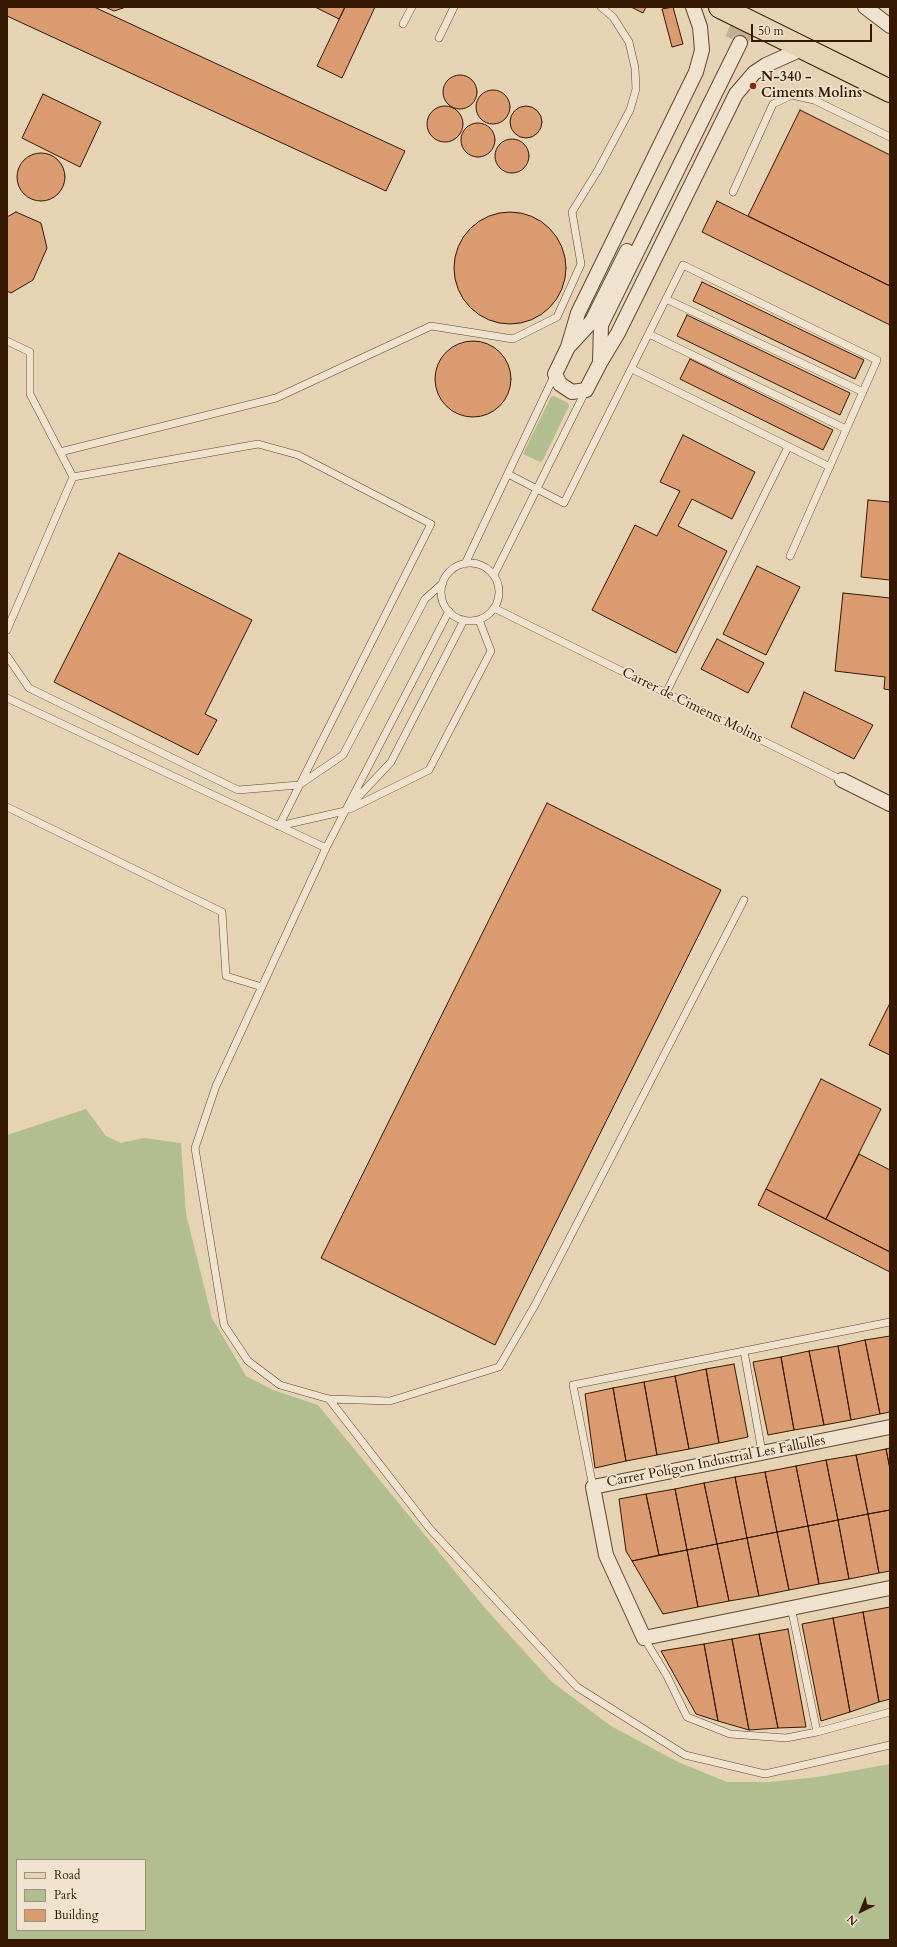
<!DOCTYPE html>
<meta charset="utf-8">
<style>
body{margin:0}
#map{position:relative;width:897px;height:1947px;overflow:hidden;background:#e6d3b4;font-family:Cardo,serif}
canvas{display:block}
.frame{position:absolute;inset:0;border:8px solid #341802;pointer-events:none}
.legend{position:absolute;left:16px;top:1859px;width:130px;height:72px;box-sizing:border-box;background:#efe2ce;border:1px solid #a4917c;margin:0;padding:5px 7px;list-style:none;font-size:12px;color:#341802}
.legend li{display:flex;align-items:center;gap:8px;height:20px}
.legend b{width:20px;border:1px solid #a4917c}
.north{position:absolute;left:841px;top:1891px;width:40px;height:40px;-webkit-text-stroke:3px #efe2ce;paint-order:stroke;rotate:223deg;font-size:11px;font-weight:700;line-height:16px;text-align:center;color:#341802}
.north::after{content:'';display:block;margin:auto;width:14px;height:18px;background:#341802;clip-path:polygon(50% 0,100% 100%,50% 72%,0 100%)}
.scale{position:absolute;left:751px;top:24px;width:121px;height:18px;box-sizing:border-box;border:2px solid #341802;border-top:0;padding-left:5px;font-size:12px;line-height:14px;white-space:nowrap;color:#341802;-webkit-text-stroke:3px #efe2ce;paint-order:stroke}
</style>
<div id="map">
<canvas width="897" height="1947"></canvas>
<div class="frame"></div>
<ul class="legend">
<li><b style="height:5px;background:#e6d3b4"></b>Road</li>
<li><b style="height:11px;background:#b2bd90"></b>Park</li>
<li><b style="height:11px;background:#da9b71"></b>Building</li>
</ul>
<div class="north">N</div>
<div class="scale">50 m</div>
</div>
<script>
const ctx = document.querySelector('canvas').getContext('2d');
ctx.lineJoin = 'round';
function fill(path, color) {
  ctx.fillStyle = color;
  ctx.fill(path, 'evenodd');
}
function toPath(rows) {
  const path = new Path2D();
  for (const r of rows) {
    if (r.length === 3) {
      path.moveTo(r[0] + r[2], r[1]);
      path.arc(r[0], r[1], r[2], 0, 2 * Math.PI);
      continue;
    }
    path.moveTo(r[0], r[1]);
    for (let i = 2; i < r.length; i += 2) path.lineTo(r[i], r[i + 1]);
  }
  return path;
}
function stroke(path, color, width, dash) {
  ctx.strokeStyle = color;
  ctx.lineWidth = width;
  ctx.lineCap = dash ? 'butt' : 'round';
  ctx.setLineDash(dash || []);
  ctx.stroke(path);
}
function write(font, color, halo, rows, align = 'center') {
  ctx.font = font + ' Cardo,serif';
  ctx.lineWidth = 3.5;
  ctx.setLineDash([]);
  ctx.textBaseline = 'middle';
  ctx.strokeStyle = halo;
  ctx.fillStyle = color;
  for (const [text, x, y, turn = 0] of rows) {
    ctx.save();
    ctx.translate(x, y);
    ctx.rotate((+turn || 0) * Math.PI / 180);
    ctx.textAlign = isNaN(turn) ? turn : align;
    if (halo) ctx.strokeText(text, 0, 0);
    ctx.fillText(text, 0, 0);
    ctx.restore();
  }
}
const green = toPath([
 [554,396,568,403,569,406,543,460,540,462,523,454,551,397],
 [86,1109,106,1136,121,1143,144,1138,181,1143,186,1214,212,1318,246,1376,273,1390,318,1405,484,1607,552,1682,611,1726,678,1762,727,1782,770,1782,818,1777,890,1764,890,1940,7,1940,7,1135],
 [17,1860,145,1860,145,1930,17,1930]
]);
const building = toPath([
 [7,7,94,7,405,151,386,191,7,16,7,7],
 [105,7,126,7,114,11,105,7],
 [315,7,345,7,339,19,315,7],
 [345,7,375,7,342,78,317,66,345,7],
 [631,7,646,7,643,13,631,7],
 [673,7,683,44,672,47,662,9,673,7],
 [460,92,17],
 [493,107,17],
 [43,94,101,122,80,167,22,138,43,94],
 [526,122,16],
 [445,124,18],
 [800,110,890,155,890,286,748,216,800,110],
 [478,140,17],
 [512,156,17],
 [41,177,24],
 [717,201,890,286,890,325,702,232,717,201],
 [16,212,41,223,47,248,33,280,11,293,7,291,7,217,16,212],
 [510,268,56],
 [702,282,864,360,855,379,693,301,702,282],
 [687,315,850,393,840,415,677,336,687,315],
 [473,379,38],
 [690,359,833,430,823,450,680,379,690,359],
 [683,435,755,472,732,519,692,499,678,526,727,551,676,653,592,610,635,525,657,536,680,491,660,482,683,435],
 [868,500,890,502,890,580,861,577,868,500],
 [119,553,252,620,205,714,217,720,198,755,54,682,119,553],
 [757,566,800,587,766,655,723,634,757,566],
 [843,593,890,598,890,690,884,689,885,677,835,671,843,593],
 [717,639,764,663,748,693,701,669,717,639],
 [804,692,873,725,854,759,791,727,804,692],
 [547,803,721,890,495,1345,321,1258,547,803],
 [890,1003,890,1055,869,1045,890,1003],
 [821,1079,881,1109,826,1219,766,1189,821,1079],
 [859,1154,890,1170,890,1252,826,1219,859,1154],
 [766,1189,890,1252,890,1272,758,1205,766,1189],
 [890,1336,890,1412,880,1414,865,1340,890,1336],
 [865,1340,880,1414,851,1420,838,1346,865,1340],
 [838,1346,851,1420,824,1425,809,1351,838,1346],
 [809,1351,824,1425,794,1430,781,1357,809,1351],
 [781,1357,794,1430,768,1435,753,1362,781,1357],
 [734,1364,748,1437,719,1443,706,1369,734,1364],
 [706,1369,719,1443,689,1449,675,1376,706,1369],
 [675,1376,689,1449,657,1455,644,1382,675,1376],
 [644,1382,657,1455,626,1461,613,1388,644,1382],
 [613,1388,626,1461,595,1468,585,1394,613,1388],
 [890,1448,890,1469,886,1449,890,1448],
 [886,1449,890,1469,890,1510,868,1514,856,1455,886,1449],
 [856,1455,868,1514,838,1520,826,1460,856,1455],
 [826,1460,838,1520,808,1526,796,1466,826,1460],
 [796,1466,808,1526,777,1532,765,1472,796,1466],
 [765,1472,777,1532,747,1538,735,1477,765,1472],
 [735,1477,747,1538,717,1544,704,1483,735,1477],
 [704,1483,717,1544,687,1550,675,1489,704,1483],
 [675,1489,687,1550,659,1555,646,1494,675,1489],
 [646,1494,659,1555,632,1561,626,1551,619,1499,646,1494],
 [890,1510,890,1571,879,1573,868,1514,890,1510],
 [868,1514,879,1573,849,1579,838,1520,868,1514],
 [838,1520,849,1579,819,1584,808,1526,838,1520],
 [808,1526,819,1584,789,1590,777,1532,808,1526],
 [777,1532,789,1590,759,1596,747,1538,777,1532],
 [747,1538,759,1596,729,1601,717,1544,747,1538],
 [717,1544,729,1601,698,1607,687,1550,717,1544],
 [687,1550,698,1607,663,1614,632,1561,687,1550],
 [890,1607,890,1699,879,1702,863,1612,890,1607],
 [863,1612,879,1702,850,1712,833,1618,863,1612],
 [833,1618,850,1712,821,1721,802,1624,833,1618],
 [788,1629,806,1727,778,1728,759,1634,788,1629],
 [759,1634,778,1728,749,1730,732,1639,759,1634],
 [732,1639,749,1730,718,1721,704,1644,732,1639],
 [704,1644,718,1721,696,1714,661,1651,704,1644]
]);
const minorTunnel = toPath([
 [732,39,744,9],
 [740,43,761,7]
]);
const service = toPath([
 [403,24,412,7],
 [439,38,454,7],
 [733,192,773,104,792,95,814,100,890,137],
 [666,299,863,392],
 [649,334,846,429],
 [7,341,30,352,30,394,73,477,7,630],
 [632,369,830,467],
 [60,452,276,398,431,326,513,339,557,317,581,264,572,212,598,170,630,110,636,89,635,68,629,42,613,17,601,7],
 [508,474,564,503,683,265,877,360,790,556],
 [73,477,258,444,298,455,431,524,279,826],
 [470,592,29],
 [465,564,555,374],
 [494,575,586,390],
 [494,608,842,780],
 [449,611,326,848,216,1086,195,1148,224,1325,248,1361,280,1385,329,1399,390,1401,499,1367,535,1305,744,900],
 [7,656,29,688,238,790,299,785,343,755,425,599,443,583],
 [666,693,788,447],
 [7,698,326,848],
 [7,807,222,912,226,976,262,987],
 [350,809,429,770,491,651,479,620],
 [279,826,345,811,391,762,464,620],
 [744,1351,762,1452],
 [329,1399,430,1529,577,1687,685,1755,765,1774,890,1745],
 [593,1487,573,1385,890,1322],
 [791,1607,817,1732],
 [644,1638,667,1676,687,1717,730,1734,786,1738,817,1732,890,1712]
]);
const minor = toPath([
 [693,7,700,27,702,50,696,72,578,313,568,347,555,374,560,384,572,392,586,390,600,363,618,333,736,94,754,73,766,65,804,48],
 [865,7,890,26],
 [570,345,592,321,627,251],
 [600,362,601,325,740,43],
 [842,780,890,804],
 [890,1427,593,1487,606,1555,644,1638,890,1588]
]);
const primary = toPath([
 [720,7,890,91]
]);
const markers = [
 [753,86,4,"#8f2418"]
];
const poiNames = [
 ["N-340 -",761,78],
 ["Ciments Molins",761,94]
];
const streetNames = [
 ["Carrer de Ciments Molins",692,706,26],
 ["Carrer Polígon Industrial Les Fallulles",716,1462,-11]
];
fill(green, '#b2bd90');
fill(building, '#da9b71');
stroke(building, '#341802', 1);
stroke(minorTunnel, '#c2ae90', 14, [14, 7]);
stroke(service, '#60472e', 8);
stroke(minor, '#60472e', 16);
stroke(primary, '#341802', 24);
stroke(service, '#efe2ce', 7);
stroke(minor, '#efe2ce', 14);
stroke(primary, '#e6d3b4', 22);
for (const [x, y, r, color] of markers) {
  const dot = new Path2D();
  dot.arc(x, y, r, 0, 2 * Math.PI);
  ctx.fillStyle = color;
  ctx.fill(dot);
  stroke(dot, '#efe2ce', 1.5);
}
write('bold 14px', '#341802', '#efe2ce', poiNames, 'left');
write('14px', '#341802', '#efe2ce', streetNames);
</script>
